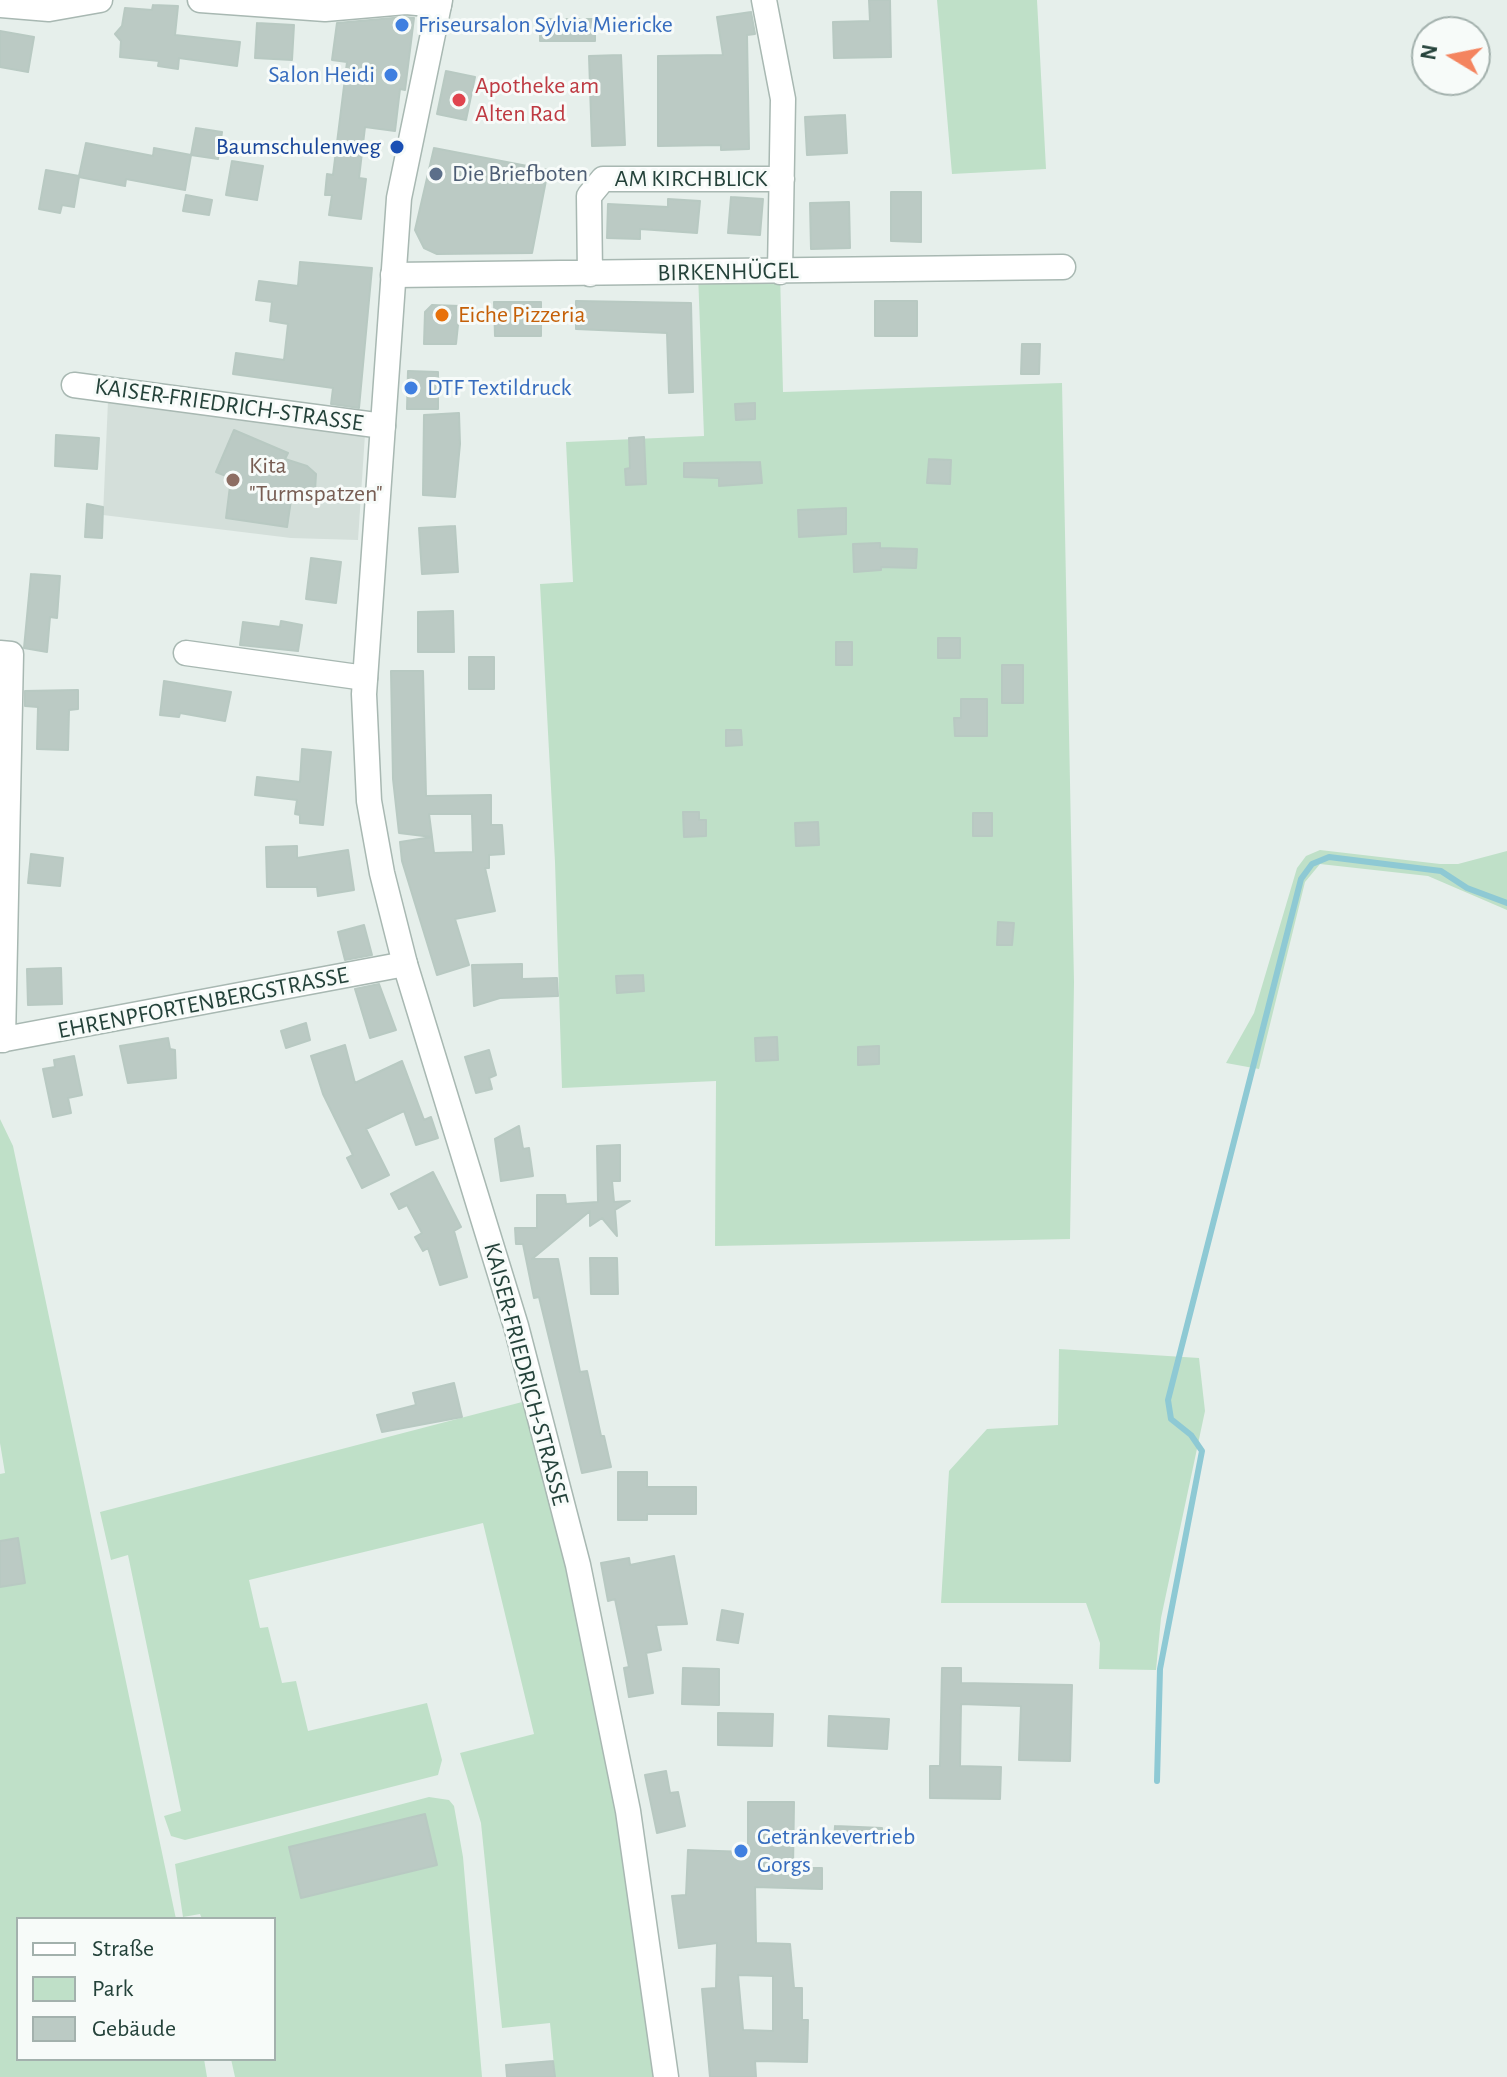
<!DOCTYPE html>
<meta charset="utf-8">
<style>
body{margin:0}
#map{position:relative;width:1507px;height:2077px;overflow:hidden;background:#e6efeb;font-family:"Alegreya Sans",sans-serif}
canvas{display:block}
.legend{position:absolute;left:16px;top:1917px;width:260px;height:144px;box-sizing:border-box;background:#f7fbf9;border:2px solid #a3b1ad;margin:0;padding:10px 14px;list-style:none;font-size:24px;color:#24423a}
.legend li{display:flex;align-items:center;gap:16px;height:40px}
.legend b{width:40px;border:2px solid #a3b1ad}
.north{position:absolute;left:1411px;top:16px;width:80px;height:80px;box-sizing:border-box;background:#f7fbf9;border:2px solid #a3b1ad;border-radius:50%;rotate:280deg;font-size:22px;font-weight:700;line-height:32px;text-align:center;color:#24423a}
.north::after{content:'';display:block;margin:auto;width:28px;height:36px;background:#f4845f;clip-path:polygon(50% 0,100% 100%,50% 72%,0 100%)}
</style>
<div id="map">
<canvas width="1507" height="2077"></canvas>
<ul class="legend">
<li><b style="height:10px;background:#fff"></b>Straße</li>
<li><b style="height:22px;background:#bfe0c8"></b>Park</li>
<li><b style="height:22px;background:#bbcac4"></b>Gebäude</li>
</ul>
<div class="north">N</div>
</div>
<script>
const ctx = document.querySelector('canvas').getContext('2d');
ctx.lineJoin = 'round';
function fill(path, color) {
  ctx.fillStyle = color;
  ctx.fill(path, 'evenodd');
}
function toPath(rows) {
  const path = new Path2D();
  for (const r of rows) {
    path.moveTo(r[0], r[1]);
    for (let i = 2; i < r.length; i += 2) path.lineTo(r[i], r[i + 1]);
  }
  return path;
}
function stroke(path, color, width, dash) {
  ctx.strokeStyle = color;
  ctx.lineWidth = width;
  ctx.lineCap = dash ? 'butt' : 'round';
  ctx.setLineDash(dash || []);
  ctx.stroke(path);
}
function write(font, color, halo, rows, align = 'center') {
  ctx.font = font + ' "Alegreya Sans",sans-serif';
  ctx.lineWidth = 6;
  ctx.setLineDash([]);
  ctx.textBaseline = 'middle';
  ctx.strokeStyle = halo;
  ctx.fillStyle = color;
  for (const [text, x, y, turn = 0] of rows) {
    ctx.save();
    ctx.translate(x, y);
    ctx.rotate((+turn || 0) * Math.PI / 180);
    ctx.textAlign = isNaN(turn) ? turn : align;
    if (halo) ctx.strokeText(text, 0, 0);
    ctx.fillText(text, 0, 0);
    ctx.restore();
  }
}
const built = toPath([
 [108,401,365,434,358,540,291,538,103,515]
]);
const green = toPath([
 [937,0,1037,0,1046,169,952,174],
 [780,272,783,392,1062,383,1074,982,1070,1239,715,1246,716,1081,562,1088,555,862,540,584,573,582,566,442,704,436,698,273],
 [1320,850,1440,864,1458,864,1507,851,1507,910,1428,876,1320,864,1305,882,1259,1069,1226,1063,1254,1013,1297,868,1306,856],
 [0,1119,13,1146,176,1919,18,1919,18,2059,204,2059,207,2077,0,2077,0,1587,25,1583,18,1538,0,1541,0,1474,5,1473,0,1443],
 [1059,1349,1199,1358,1205,1411,1161,1618,1156,1670,1099,1669,1100,1643,1086,1603,941,1603,949,1471,987,1429,1058,1425],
 [526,1401,578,1611,612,1775,659,2077,555,2077,550,2023,502,2028,481,1823,460,1753,534,1734,483,1523,249,1580,260,1628,268,1627,282,1683,296,1681,308,1731,427,1703,442,1760,438,1775,185,1840,171,1836,164,1816,181,1811,128,1555,111,1560,100,1512],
 [429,1797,449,1800,454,1806,463,1857,482,2077,235,2077,231,2059,274,2059,274,1919,202,1919,200,1914,183,1917,175,1864]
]);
const stream = toPath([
 [1157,1781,1160,1669,1202,1451,1191,1435,1171,1419,1168,1400,1301,879,1312,864,1329,857,1441,871,1467,888,1507,903]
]);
const building = toPath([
 [869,0,890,0,891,57,834,58,833,22,870,21,869,0],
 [153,5,178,6,175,35,240,42,237,66,179,58,178,69,158,66,159,61,120,57,121,41,115,34,122,26,125,8,152,10,153,5],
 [751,12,755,34,747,35,749,149,721,150,721,145,658,146,658,56,723,55,717,17,751,12],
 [404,17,414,18,405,90,400,89,395,131,365,127,359,178,366,179,361,219,329,215,332,195,325,195,327,174,333,175,347,62,332,60,337,23,404,17],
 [540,19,595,19,595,41,540,41,540,19],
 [257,23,294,25,292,60,255,58,257,23],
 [0,31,34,37,28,72,0,67,0,31],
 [621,55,625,145,592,146,589,56,621,55],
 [446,71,475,77,466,120,437,114,446,71],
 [845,115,847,153,807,155,805,117,845,115],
 [196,128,222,132,218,159,191,155,196,128],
 [86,143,153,156,154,148,191,155,185,190,126,179,125,186,79,177,74,207,62,205,60,213,39,209,46,170,79,176,86,143],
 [434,148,548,170,532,253,437,254,424,248,415,230,434,148],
 [232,161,263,166,257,200,226,195,232,161],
 [891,192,921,192,921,242,891,241,891,192],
 [186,195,212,200,209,215,183,211,186,195],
 [731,197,763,199,760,235,728,233,731,197],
 [668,199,700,201,697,233,640,229,640,239,607,238,608,204,668,207,668,199],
 [849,202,850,248,811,249,810,203,849,202],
 [300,262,372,268,359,408,331,404,333,388,233,374,236,353,284,360,288,324,270,321,272,302,256,300,259,281,298,286,300,262],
 [576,301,691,303,693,392,669,393,667,333,576,329,576,301],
 [875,301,917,301,917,336,875,336,875,301],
 [494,302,541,302,541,336,495,336,494,302],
 [432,305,460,306,456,344,424,344,425,312,432,305],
 [1022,344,1040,344,1039,374,1021,374,1022,344],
 [408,371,438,372,438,409,407,409,408,371],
 [755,403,755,419,736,420,735,404,755,403],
 [459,413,460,444,455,497,423,495,424,415,459,413],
 [234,430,288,453,285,459,307,466,316,474,315,491,305,498,291,500,287,527,226,518,231,478,216,472,234,430],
 [56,435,99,438,97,469,55,466,56,435],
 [644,437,646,484,626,485,625,469,630,468,629,438,644,437],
 [929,459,951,460,950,484,927,483,929,459],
 [760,462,762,483,719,486,719,478,684,477,684,463,760,462],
 [87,504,103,507,102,538,85,537,87,504],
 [846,508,846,534,799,537,798,510,846,508],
 [455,526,458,572,422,574,419,528,455,526],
 [880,543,880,548,917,549,916,568,881,567,881,570,854,572,853,544,880,543],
 [311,558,341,562,336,603,306,599,311,558],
 [31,574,60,576,57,618,50,617,47,652,24,648,31,574],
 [453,611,454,652,418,652,418,612,453,611],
 [281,621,302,625,298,651,240,645,243,622,280,627,281,621],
 [938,638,960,638,960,658,938,658,938,638],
 [836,642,852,642,852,665,836,665,836,642],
 [469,657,494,657,494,689,469,689,469,657],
 [1002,665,1023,665,1023,703,1002,703,1002,665],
 [391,671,423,671,426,796,491,795,491,825,502,825,504,854,489,855,489,868,485,868,495,911,455,919,469,965,437,975,402,861,400,842,432,837,434,853,473,852,472,814,429,814,432,837,399,833,393,779,391,671],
 [164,681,231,692,225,721,180,713,179,717,160,715,164,681],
 [78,690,78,709,69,710,68,750,37,749,38,707,25,706,25,691,78,690],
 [961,699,987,699,987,736,955,736,954,718,961,718,961,699],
 [726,730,741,730,742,745,726,746,726,730],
 [302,749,331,752,323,825,300,823,300,815,295,814,297,800,255,795,257,777,300,782,302,749],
 [683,812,699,812,699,820,706,820,706,836,684,837,683,812],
 [973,813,992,813,992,836,973,836,973,813],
 [818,822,819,845,796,846,795,823,818,822],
 [297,846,297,858,348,850,354,890,318,896,317,887,267,887,266,847,297,846],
 [31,854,63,858,60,886,28,883,31,854],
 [998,922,1014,923,1012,945,997,945,998,922],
 [364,925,372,955,345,960,338,932,364,925],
 [522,964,522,979,557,978,558,996,500,998,474,1006,472,965,522,964],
 [61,968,62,1004,28,1005,27,969,61,968],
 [643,975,644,991,617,993,616,976,643,975],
 [379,984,396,1030,370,1038,355,989,379,984],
 [306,1023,310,1040,286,1048,281,1031,306,1023],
 [777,1037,778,1060,756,1061,755,1038,777,1037],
 [168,1038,170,1049,175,1050,176,1078,128,1083,120,1046,168,1038],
 [345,1045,355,1083,402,1061,424,1120,431,1117,438,1138,416,1145,404,1111,366,1129,389,1175,362,1188,347,1158,353,1155,323,1094,311,1056,345,1045],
 [879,1046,879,1064,858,1065,858,1047,879,1046],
 [489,1050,496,1075,489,1078,492,1089,476,1093,465,1057,489,1050],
 [74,1056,82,1095,68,1098,71,1113,53,1117,43,1069,55,1067,54,1060,74,1056],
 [519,1126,523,1149,529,1148,533,1176,501,1181,495,1139,519,1126],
 [620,1145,620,1181,612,1181,614,1202,630,1201,615,1210,617,1236,602,1218,590,1226,590,1211,532,1259,558,1259,580,1372,587,1371,601,1436,604,1436,611,1467,582,1473,539,1297,534,1298,523,1244,516,1244,515,1228,537,1228,537,1195,565,1195,566,1204,598,1202,597,1146,620,1145],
 [433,1172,461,1227,454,1231,467,1277,440,1285,428,1248,423,1251,415,1237,422,1233,407,1205,399,1209,391,1194,433,1172],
 [590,1258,617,1258,618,1294,591,1294,590,1258],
 [454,1383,462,1417,382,1432,377,1415,416,1405,413,1393,454,1383],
 [618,1472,647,1472,647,1487,696,1487,696,1514,647,1514,647,1520,618,1520,618,1472],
 [18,1538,25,1583,0,1587,0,1541,18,1538],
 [674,1556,687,1624,656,1625,661,1650,646,1653,653,1693,629,1697,624,1668,629,1667,615,1599,608,1601,601,1563,629,1558,630,1565,674,1556],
 [722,1610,743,1614,738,1643,717,1640,722,1610],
 [683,1668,719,1669,719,1705,682,1704,683,1668],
 [942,1668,961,1668,961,1683,1072,1685,1070,1761,1019,1760,1021,1706,961,1704,960,1766,1001,1767,1000,1799,930,1798,930,1766,940,1766,942,1668],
 [718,1713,773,1714,772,1746,718,1745,718,1713],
 [829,1716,889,1719,887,1749,828,1746,829,1716],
 [666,1771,670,1793,678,1792,685,1826,657,1833,645,1775,666,1771],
 [748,1802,794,1802,793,1868,822,1868,822,1889,755,1887,756,1943,790,1944,794,1988,802,1988,802,2020,808,2020,807,2062,755,2061,756,2077,710,2077,702,1989,716,1988,717,1943,679,1948,672,1896,686,1895,688,1850,748,1852,748,1802],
 [738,1975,773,1976,773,2031,743,2030,738,1975],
 [425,1814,437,1865,301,1898,289,1847,425,1814],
 [835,1826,882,1828,882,1843,834,1841,835,1826],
 [553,2061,555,2077,507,2077,506,2065,553,2061]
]);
const minor = toPath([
 [200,0,325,9,406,2,439,5],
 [764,0,783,99,780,272],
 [0,5,49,9,100,0],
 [590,274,589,196,603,179,782,179],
 [393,275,1063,267],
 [74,385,383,426],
 [0,653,11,654,3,1040],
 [186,653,365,678],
 [0,1040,405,964]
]);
const tertiary = toPath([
 [440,0,399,198,364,694,369,801,382,873,405,964,516,1326,578,1565,628,1811,666,2077]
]);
const markers = [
 [402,25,8,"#3f7fe0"],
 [391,75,8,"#3f7fe0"],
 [459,100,8,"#e0444e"],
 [397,147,8,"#1a4fb4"],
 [436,174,8,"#5c6f8a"],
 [442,315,8,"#e8710a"],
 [411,388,8,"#3f7fe0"],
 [233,480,8,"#8d6e63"],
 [741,1851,8,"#3f7fe0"]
];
const shopNames = [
 ["Friseursalon Sylvia Miericke",418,25],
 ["Salon Heidi",375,75,"right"],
 ["DTF Textildruck",427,388],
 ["Getränkevertrieb",757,1837],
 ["Gorgs",757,1865]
];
const healthNames = [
 ["Apotheke am",475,86],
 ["Alten Rad",475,114]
];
const transitNames = [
 ["Baumschulenweg",381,147]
];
const serviceNames = [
 ["Die Briefboten",452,174]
];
const streetNames = [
 ["AM KIRCHBLICK",691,179],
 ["BIRKENHÜGEL",728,272,-1],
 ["KAISER-FRIEDRICH-STRASSE",229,405,8],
 ["EHRENPFORTENBERGSTRASSE",203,1003,-11],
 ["KAISER-FRIEDRICH-STRASSE",526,1374,75]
];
const foodNames = [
 ["Eiche Pizzeria",458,315]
];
const educationNames = [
 ["Kita",249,466],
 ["\"Turmspatzen\"",249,494]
];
fill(built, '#d4dfda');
fill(green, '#bfe0c8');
stroke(stream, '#8ec9d4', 6);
fill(building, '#bbcac4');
stroke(building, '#b8c9c2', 2);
stroke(minor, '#a8b8b2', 27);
stroke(tertiary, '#a8b8b2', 27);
stroke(minor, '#fff', 24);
stroke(tertiary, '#fff', 24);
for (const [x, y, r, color] of markers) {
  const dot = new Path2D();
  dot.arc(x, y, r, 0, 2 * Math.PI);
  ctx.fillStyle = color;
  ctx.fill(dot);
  stroke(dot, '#f7fbf9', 3);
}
write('24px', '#366cbe', '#f7fbf9', shopNames, 'left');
write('24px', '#be3a42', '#f7fbf9', healthNames, 'left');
write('24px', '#164399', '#f7fbf9', transitNames, 'right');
write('24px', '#4e5e75', '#f7fbf9', serviceNames, 'left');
write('24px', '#24423a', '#f7fbf9', streetNames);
write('24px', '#c56008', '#f7fbf9', foodNames, 'left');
write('24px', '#785e54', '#f7fbf9', educationNames, 'left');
</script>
